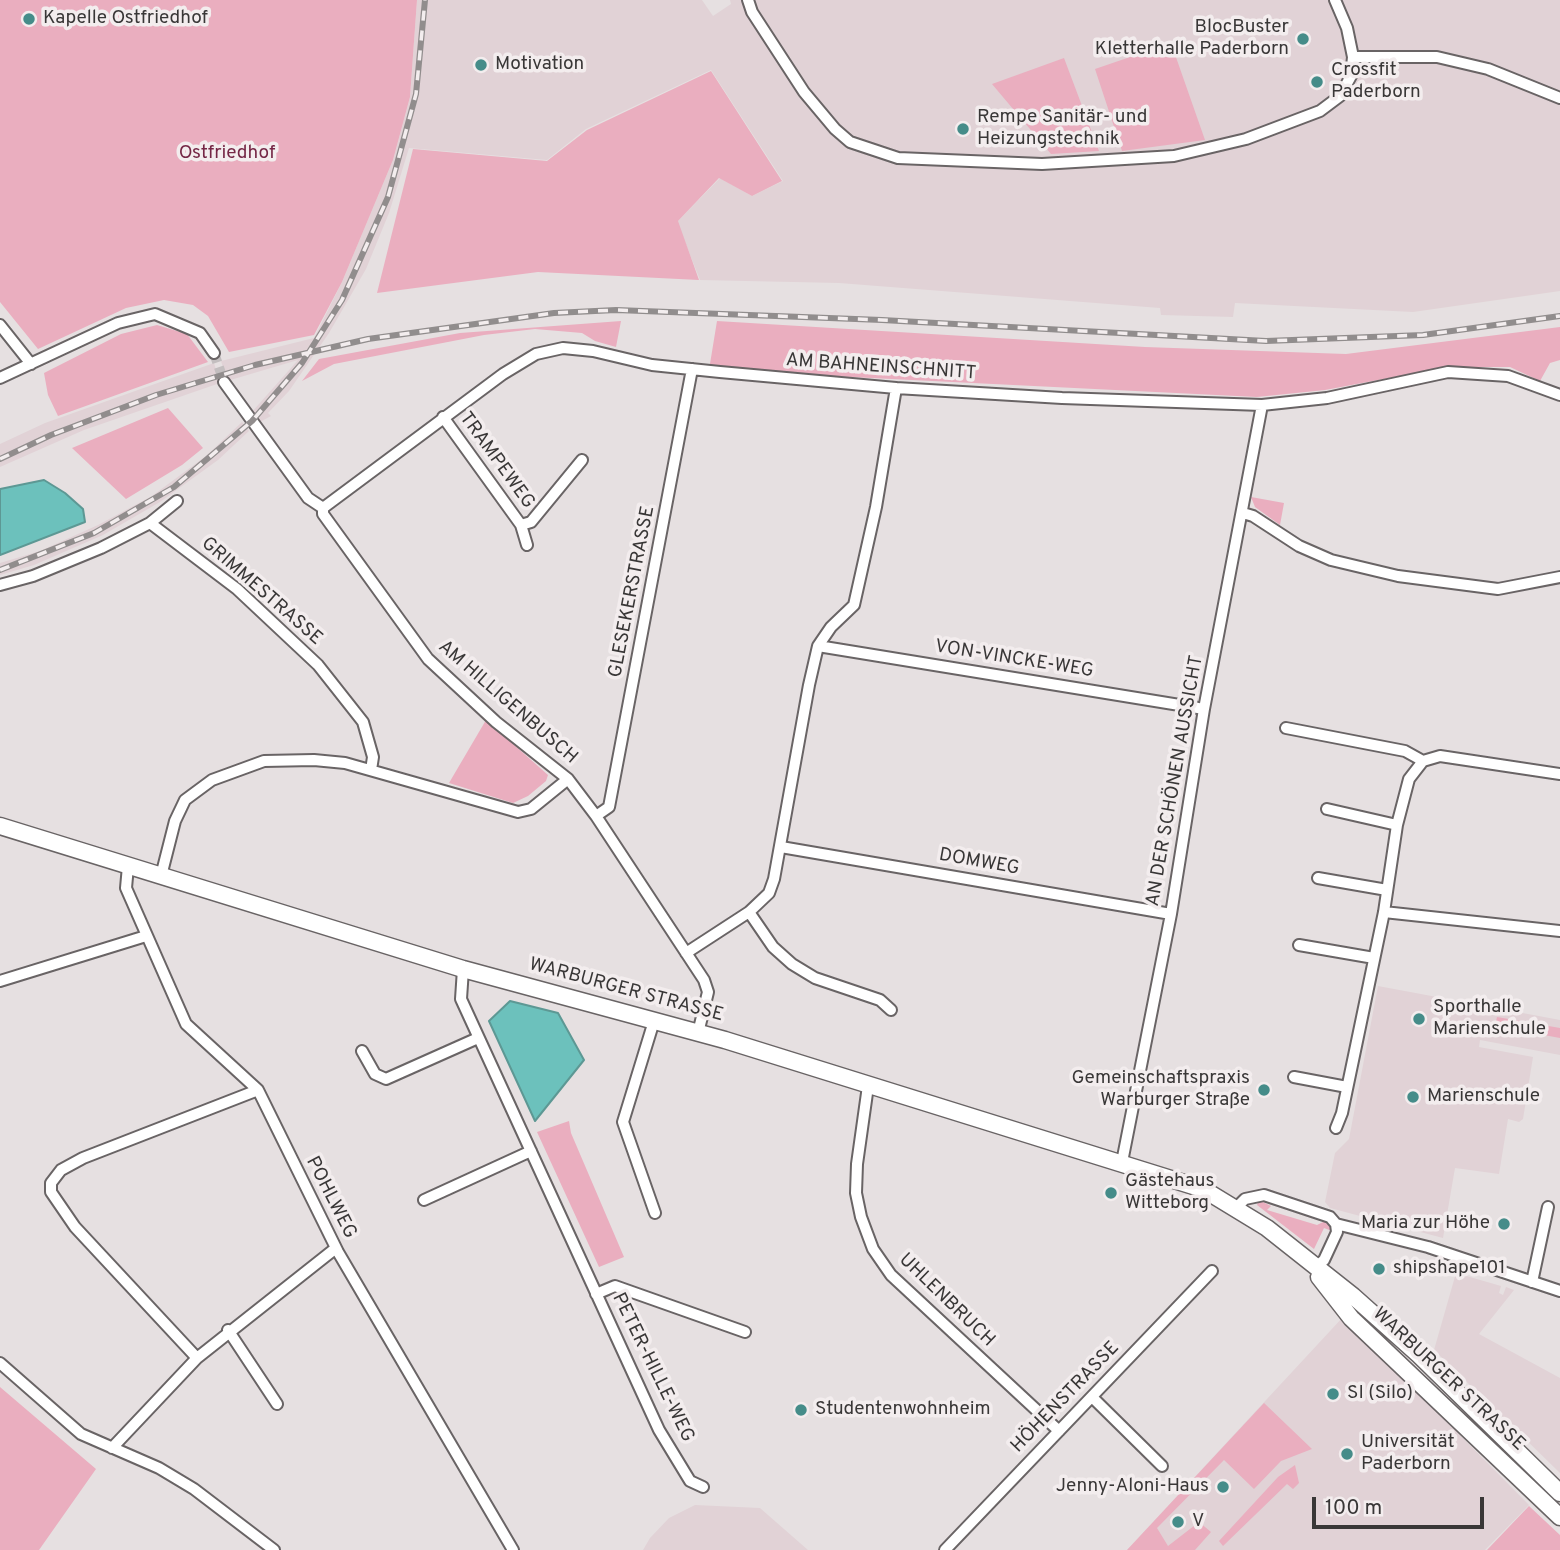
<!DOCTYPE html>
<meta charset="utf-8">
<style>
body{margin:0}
#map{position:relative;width:1560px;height:1550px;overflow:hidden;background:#e6e0e1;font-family:Overpass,sans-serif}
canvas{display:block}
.scale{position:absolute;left:1312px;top:1497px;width:172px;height:32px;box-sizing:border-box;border:4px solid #393737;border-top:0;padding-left:9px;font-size:21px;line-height:24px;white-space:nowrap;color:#393737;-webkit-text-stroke:5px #f3edee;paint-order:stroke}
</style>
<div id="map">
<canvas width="1560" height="1550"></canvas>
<div class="scale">100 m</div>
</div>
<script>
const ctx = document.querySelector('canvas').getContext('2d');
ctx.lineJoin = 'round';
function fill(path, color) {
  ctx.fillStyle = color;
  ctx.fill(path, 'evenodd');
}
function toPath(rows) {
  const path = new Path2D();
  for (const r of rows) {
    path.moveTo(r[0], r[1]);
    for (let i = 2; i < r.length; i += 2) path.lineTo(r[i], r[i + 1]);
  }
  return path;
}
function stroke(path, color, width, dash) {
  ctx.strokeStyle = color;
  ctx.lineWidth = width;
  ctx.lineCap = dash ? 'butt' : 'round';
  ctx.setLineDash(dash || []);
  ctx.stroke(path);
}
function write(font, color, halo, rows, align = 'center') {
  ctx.font = font + ' Overpass,sans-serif';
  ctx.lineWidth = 7;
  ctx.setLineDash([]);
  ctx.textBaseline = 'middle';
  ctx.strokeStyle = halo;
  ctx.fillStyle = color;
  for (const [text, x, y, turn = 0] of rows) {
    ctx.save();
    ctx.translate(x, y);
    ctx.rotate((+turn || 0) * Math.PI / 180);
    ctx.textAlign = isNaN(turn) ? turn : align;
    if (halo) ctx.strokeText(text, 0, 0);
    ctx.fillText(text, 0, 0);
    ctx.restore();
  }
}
const built = toPath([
 [417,0,702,0,713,16,731,4,730,0,1560,0,1560,291,1413,312,1235,303,1233,317,1161,315,1160,308,839,283,700,280,677,222,720,178,752,196,783,181,711,70,586,129,547,160,409,148,389,213,366,269,329,333,289,391,268,413,271,416,260,422,251,413,298,360,227,381,221,361,314,338,342,282,393,160,410,97],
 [214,363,220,383,84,430,0,467,0,444,45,423],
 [242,422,249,431,218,460,160,502,103,535,34,565,0,575,0,563,40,551,98,525,152,496,206,456],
 [1378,986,1560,1020,1560,1055,1480,1040,1479,1047,1533,1057,1523,1119,1519,1122,1508,1119,1499,1174,1455,1168,1443,1238,1330,1208,1325,1202,1335,1153,1349,1139],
 [1456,1273,1501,1286,1499,1293,1503,1295,1506,1287,1514,1290,1479,1334,1560,1378,1560,1473,1434,1350],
 [1343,1317,1529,1505,1485,1550,1127,1550],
 [695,1505,760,1508,808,1550,643,1550,650,1538,669,1518]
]);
const green = toPath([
 [0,0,417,0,410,97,393,160,342,282,314,335,229,352,208,316,193,305,164,300,126,308,38,349,0,302],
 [1171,43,1205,140,1122,151,1095,69],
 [1064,58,1099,151,1051,154,992,84],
 [711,71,782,181,752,196,719,178,678,221,699,280,538,272,377,293,413,149,547,161,587,130],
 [621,321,616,347,595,341,582,333,535,329,484,335,334,364,302,381,319,359,460,333],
 [717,321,1145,347,1346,354,1560,327,1560,360,1550,363,1540,381,1510,367,1447,367,1325,390,1257,397,709,370],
 [157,325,187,334,208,362,58,416,48,395,44,373,121,334],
 [168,408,203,448,182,465,126,499,72,448],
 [1251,497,1284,503,1280,525,1255,507],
 [486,720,548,775,546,781,528,796,513,803,449,783],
 [1497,1017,1560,1028,1560,1038,1495,1026],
 [569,1121,571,1133,624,1257,599,1267,537,1132],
 [1259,1200,1271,1206,1267,1210,1317,1225,1327,1220,1332,1231,1324,1228,1314,1249,1257,1205],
 [0,1387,96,1469,39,1550,0,1550],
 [1264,1403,1312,1449,1281,1461,1254,1489,1224,1460,1157,1528,1168,1546,1199,1522,1211,1532,1195,1550,1127,1550],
 [1295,1465,1299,1483,1293,1489,1287,1484,1223,1546,1219,1541,1278,1477],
 [1529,1506,1560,1535,1560,1550,1487,1550]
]);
const water = toPath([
 [44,480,65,493,83,509,85,522,0,555,0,489,44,480],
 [510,1001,558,1013,584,1060,535,1121,489,1021,510,1001]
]);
const streetTunnel = toPath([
 [214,353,224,382]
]);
const street = toPath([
 [748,0,752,12,804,92,835,129,850,142,898,158,1042,164,1174,156,1246,139,1320,111,1340,96,1351,76,1353,57,1347,28,1335,0],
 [1353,57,1437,57,1488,69,1560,98],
 [0,325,31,364],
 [0,378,118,323,155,314,200,333,214,353],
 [224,382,308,498,323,508,323,514,428,659,496,722,568,779,596,816,704,980,708,992,698,1033],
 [443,417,521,525,531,522,582,460],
 [323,508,503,374,536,354,563,348,593,351,652,365,720,372,896,388,1062,398,1262,405,1327,398,1448,372,1508,376,1560,395],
 [1243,513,1253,516,1299,546,1331,560,1398,576,1498,589,1560,577],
 [150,523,237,589,318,665,363,722,373,757,371,770],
 [521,525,527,545],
 [0,585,33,576,101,548,150,523,177,501],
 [818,646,1204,709],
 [1286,728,1405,751,1423,761,1440,756,1560,774],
 [1327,809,1397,825],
 [596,816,609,807,692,369],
 [781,847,1171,914],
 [128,866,126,888,186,1024,258,1090,338,1252,513,1550],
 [161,876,175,821,185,800,212,780,264,761,314,760,345,763,518,812,531,809,568,779],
 [1318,878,1387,890],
 [749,912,773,947,792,964,815,978,880,1000,891,1010],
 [1384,912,1560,931],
 [1299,945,1374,958],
 [686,953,749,912,769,893,774,879,809,685,818,646,831,627,854,605,876,507,896,388],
 [463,969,461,999,659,1430,690,1481,703,1487],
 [0,981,146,936],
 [654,1021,623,1122,655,1213],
 [362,1051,375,1074,386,1079,478,1038],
 [1294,1077,1347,1087],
 [868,1086,857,1164,856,1193,861,1217,873,1249,891,1275,1059,1431],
 [1336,1128,1342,1113,1384,912,1397,825,1409,779,1423,761],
 [1122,1162,1171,914,1204,709,1262,405],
 [424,1200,531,1151],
 [1236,1208,1245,1199,1264,1195,1330,1217,1336,1224,1337,1232,1324,1260,1315,1268],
 [1336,1224,1428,1247,1560,1291],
 [1532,1282,1548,1207],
 [596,1294,615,1286,745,1332],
 [228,1330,277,1404],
 [197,1358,75,1227,51,1192,51,1183,61,1170,83,1158,258,1090],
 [0,1363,81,1434,159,1468,194,1489,274,1550],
 [1092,1397,1162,1466],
 [112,1448,197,1358,336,1248],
 [945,1550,1212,1271]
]);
const secondary = toPath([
 [0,826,463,969,725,1040,1203,1189,1267,1228,1353,1296,1419,1355,1560,1493],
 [1319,1277,1351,1318,1560,1517]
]);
const rail = toPath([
 [0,459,51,435,156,395,255,365,368,339,554,313,616,310,882,320,1266,341,1423,335,1560,316],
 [0,570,94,533,174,487,252,421,302,363,342,300,388,197,416,94,425,0]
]);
const markers = [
 [29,19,7,"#458c89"],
 [1303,39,7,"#458c89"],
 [481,65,7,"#458c89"],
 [1317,82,7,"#458c89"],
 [963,129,7,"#458c89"],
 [1419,1019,7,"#458c89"],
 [1264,1090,7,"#458c89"],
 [1413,1097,7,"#458c89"],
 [1111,1193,7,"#458c89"],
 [1504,1224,7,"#458c89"],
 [1379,1269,7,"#458c89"],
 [1333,1394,7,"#458c89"],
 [801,1410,7,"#458c89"],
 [1347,1454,7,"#458c89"],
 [1223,1487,7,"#458c89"],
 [1178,1522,7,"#458c89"]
];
const poiNames = [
 ["Kapelle Ostfriedhof",43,19],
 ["BlocBuster",1289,28,"right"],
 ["Kletterhalle Paderborn",1289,50,"right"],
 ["Motivation",495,65],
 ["Crossfit",1331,71],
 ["Paderborn",1331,93],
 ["Rempe Sanitär- und",977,118],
 ["Heizungstechnik",977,140],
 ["Sporthalle",1433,1008],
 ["Marienschule",1433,1030],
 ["Gemeinschaftspraxis",1250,1079,"right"],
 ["Warburger Straße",1250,1101,"right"],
 ["Marienschule",1427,1097],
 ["Gästehaus",1125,1182],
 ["Witteborg",1125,1204],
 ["Maria zur Höhe",1490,1224,"right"],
 ["shipshape101",1393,1269],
 ["SI (Silo)",1347,1394],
 ["Studentenwohnheim",815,1410],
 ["Universität",1361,1443],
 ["Paderborn",1361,1465],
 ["Jenny-Aloni-Haus",1209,1487,"right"],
 ["V",1192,1522]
];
const parkNames = [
 ["Ostfriedhof",227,154]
];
const streetNames = [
 ["AM BAHNEINSCHNITT",881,368,4],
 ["TRAMPEWEG",496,461,54],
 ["GRIMMESTRASSE",261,592,41],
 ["GLESEKERSTRASSE",633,592,-79],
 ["VON-VINCKE-WEG",1014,660,9],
 ["AM HILLIGENBUSCH",507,703,41],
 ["AN DER SCHÖNEN AUSSICHT",1176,781,-80],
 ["DOMWEG",979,863,10],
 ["WARBURGER STRASSE",626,991,15],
 ["POHLWEG",330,1198,63],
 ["UHLENBRUCH",946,1301,44],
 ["PETER-HILLE-WEG",652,1368,64],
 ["WARBURGER STRASSE",1448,1380,43],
 ["HÖHENSTRASSE",1066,1398,-46]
];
fill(built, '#e1d2d6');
fill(green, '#eaaebf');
fill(water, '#6cc1bc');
stroke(water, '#5d9894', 2);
stroke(streetTunnel, '#c3bebf', 10, [10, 5]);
stroke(street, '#696465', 14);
stroke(secondary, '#696465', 19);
stroke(street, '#fff', 10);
stroke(secondary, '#fff', 16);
stroke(rail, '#918d8d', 6);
stroke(rail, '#f3edee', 3.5, [10]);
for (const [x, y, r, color] of markers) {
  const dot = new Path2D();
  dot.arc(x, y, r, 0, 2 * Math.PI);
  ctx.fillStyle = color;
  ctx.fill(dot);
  stroke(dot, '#f3edee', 2.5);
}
write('19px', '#393737', '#f3edee', poiNames, 'left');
write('19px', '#752746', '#f3edee', parkNames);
write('19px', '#393737', '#f3edee', streetNames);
</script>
